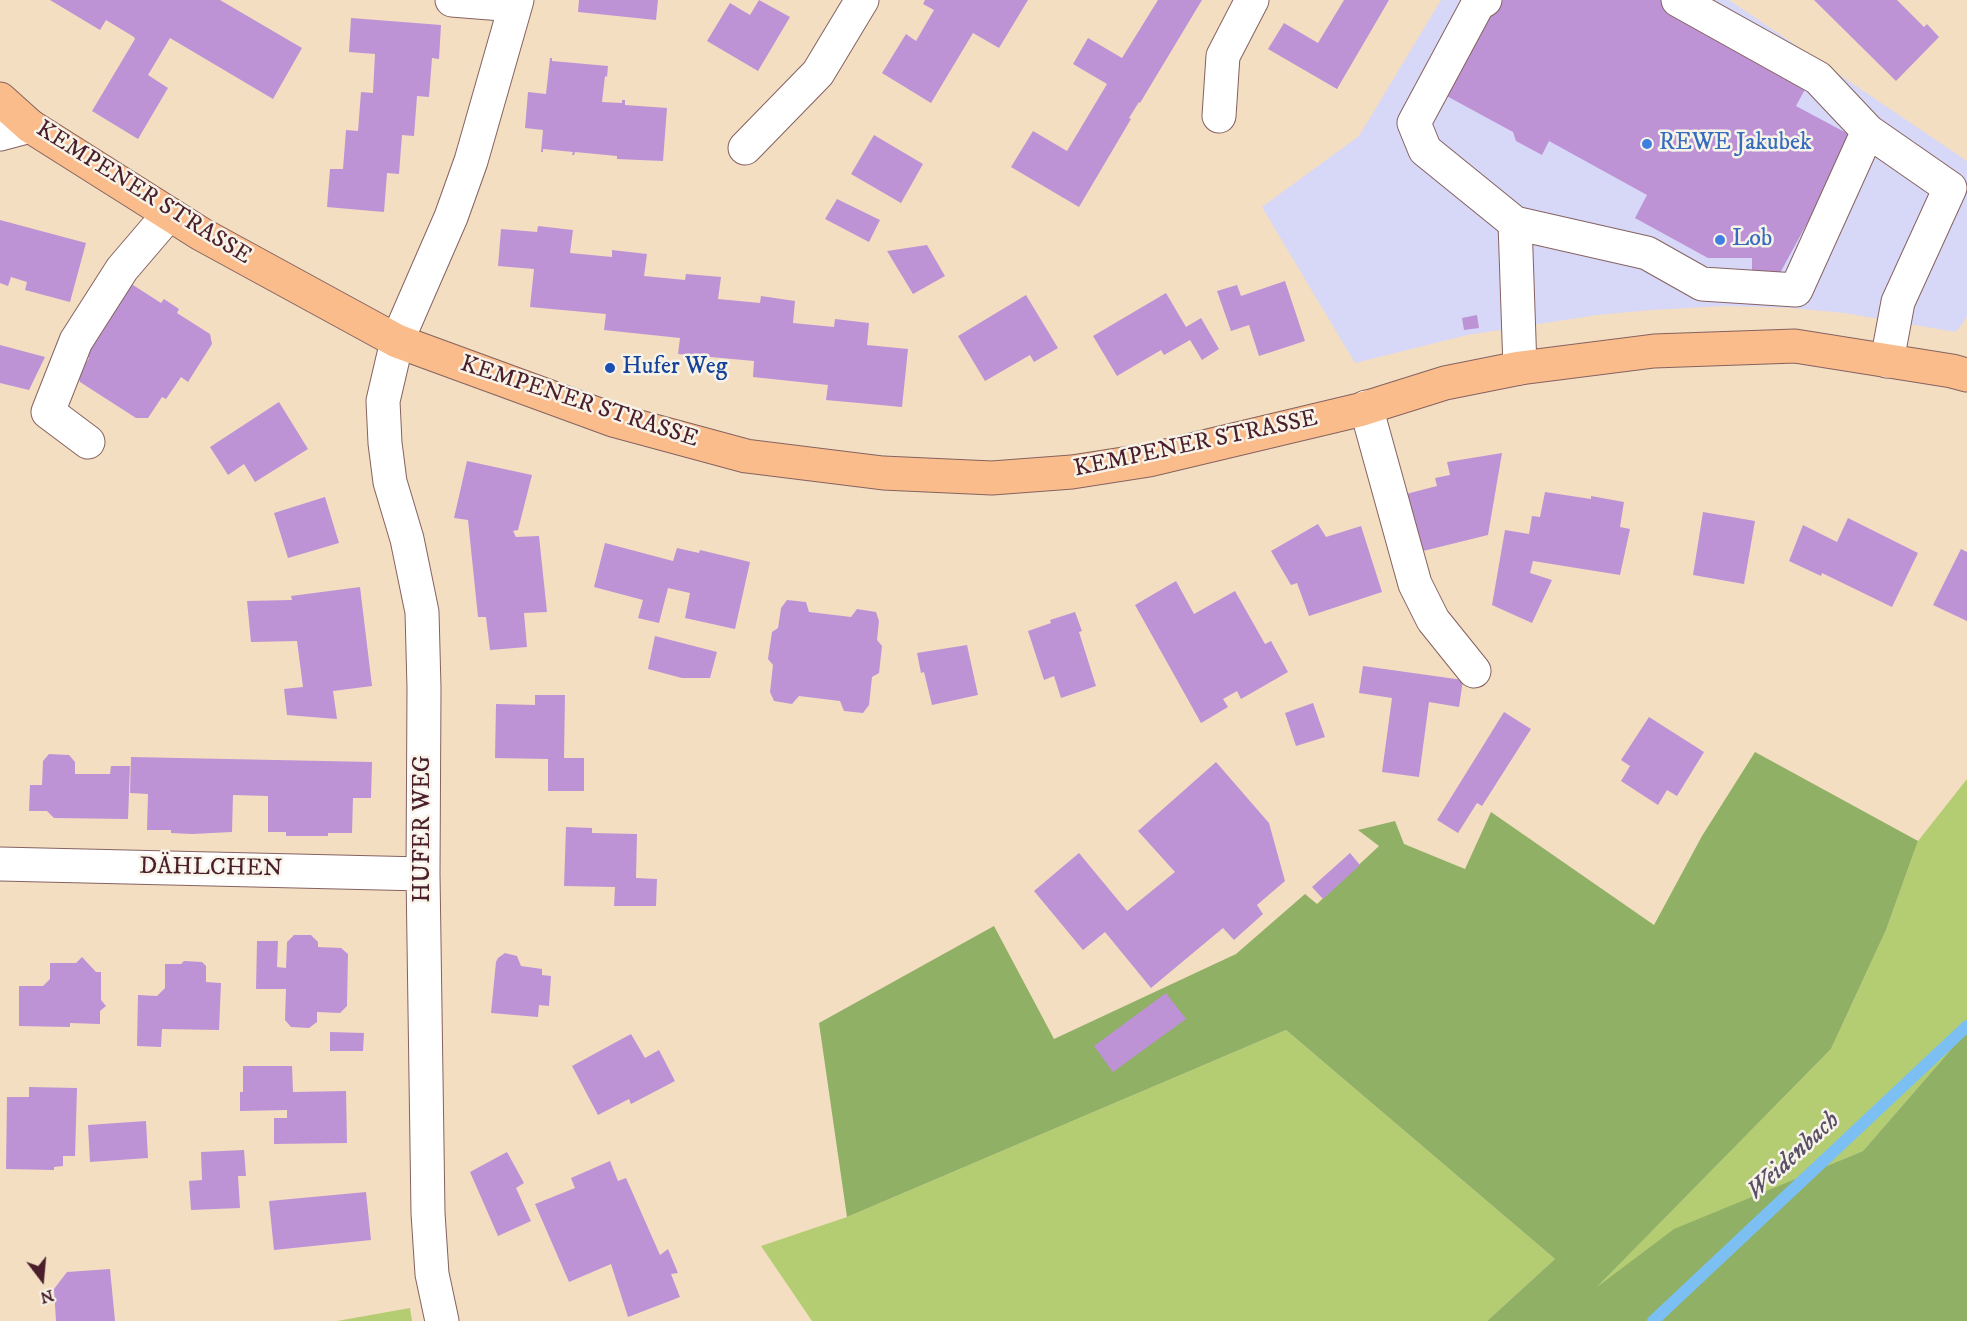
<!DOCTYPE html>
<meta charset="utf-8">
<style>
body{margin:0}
#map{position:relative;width:1967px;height:1321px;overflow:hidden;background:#f3dec2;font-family:"IM FELL DW Pica",serif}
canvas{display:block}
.north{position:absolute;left:12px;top:1249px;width:60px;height:60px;-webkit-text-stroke:4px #f7f3e8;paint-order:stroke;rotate:164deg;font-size:16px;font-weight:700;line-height:24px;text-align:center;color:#4a1f2b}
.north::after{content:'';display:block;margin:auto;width:21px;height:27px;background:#4a1f2b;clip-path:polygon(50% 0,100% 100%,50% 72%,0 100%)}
</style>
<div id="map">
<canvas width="1967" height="1321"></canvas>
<div class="north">N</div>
</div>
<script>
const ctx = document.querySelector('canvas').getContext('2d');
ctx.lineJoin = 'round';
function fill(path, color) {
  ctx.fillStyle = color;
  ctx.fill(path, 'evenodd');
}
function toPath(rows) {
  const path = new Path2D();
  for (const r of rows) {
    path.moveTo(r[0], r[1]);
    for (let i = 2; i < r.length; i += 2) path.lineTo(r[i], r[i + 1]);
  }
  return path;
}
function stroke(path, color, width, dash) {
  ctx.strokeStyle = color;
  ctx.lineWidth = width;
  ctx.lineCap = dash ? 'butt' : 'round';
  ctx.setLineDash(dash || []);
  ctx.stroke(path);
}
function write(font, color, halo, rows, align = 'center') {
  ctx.font = font + ' "IM FELL DW Pica",serif';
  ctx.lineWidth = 5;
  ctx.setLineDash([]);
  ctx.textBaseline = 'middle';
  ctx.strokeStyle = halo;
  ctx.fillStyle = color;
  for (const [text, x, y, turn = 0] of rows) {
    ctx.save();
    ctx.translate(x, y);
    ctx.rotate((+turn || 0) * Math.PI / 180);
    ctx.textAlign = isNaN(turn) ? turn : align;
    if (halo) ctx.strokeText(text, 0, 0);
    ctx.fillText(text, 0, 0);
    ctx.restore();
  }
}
const built = toPath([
 [1441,0,1729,0,1967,161,1967,317,1956,332,1844,313,1792,308,1726,306,1651,310,1597,315,1467,335,1355,363,1262,207,1359,136]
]);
const green = toPath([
 [1967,779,1967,1031,1863,1151,1675,1229,1593,1291,1831,1049,1886,930,1918,841],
 [1286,1030,1555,1259,1487,1321,812,1321,761,1246,847,1217],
 [410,1308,412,1321,337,1321]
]);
const forest = toPath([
 [1755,752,1918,841,1886,930,1831,1049,1597,1287,1674,1229,1863,1151,1967,1031,1967,1321,1487,1321,1555,1259,1286,1030,847,1217,819,1023,994,926,1054,1039,1236,954,1305,894,1317,904,1379,846,1358,830,1395,821,1404,844,1465,869,1491,812,1654,925,1702,836]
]);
const stream = toPath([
 [1653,1321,1967,1026]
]);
const building = toPath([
 [50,0,220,0,302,48,273,99,170,38,148,75,168,88,138,139,92,111,135,39,134,37,106,20,100,30],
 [579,0,658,0,656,20,578,12],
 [759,0,790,17,758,71,707,41,730,3,750,15],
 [925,0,1028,0,999,48,973,33,931,103,882,73,906,34,916,41,934,10,923,4],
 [1158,0,1202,0,1140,103,1139,102,1129,118,1131,119,1079,207,1011,167,1033,131,1067,151,1107,84,1073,64,1088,38,1122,58],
 [1344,0,1389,0,1337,89,1268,49,1284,23,1318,43],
 [1503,0,1666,0,1811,78,1796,106,1854,137,1780,273,1752,273,1752,258,1708,258,1635,218,1647,195,1549,141,1542,155,1516,141,1513,132,1443,94,1491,7],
 [1814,0,1897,0,1924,27,1927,24,1939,37,1896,81],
 [351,18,441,25,439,59,432,58,429,97,417,96,414,136,402,135,399,174,387,173,384,212,327,207,330,169,343,169,346,130,358,131,361,92,373,93,375,54,349,52],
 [550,58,552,58,552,61,608,66,607,77,605,76,602,102,622,103,622,100,625,100,625,105,667,108,663,161,617,159,617,156,575,152,574,155,572,155,573,152,543,149,543,152,541,152,543,130,525,128,528,92,546,94],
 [874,135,923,164,901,203,851,174],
 [837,199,880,220,869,242,825,219],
 [0,220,86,243,70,302,25,290,27,282,11,277,8,286,0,283],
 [538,226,573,230,570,253,612,257,612,250,647,254,644,276,685,280,686,274,721,277,718,299,760,303,761,296,795,301,793,323,834,327,835,319,869,323,867,345,908,349,902,407,826,400,828,385,753,377,754,361,678,354,680,338,604,330,606,314,530,307,534,269,498,266,501,229,537,232],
 [927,245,945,276,913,294,887,251],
 [1285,281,1305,341,1259,356,1249,325,1231,331,1217,291,1237,285,1241,296],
 [133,285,161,303,164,299,179,309,177,313,210,334,212,344,188,382,181,377,166,399,162,397,148,418,136,418,80,382,78,375,89,358,84,354,121,287],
 [1166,293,1186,327,1201,318,1219,349,1202,360,1190,340,1164,355,1161,350,1117,376,1093,336],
 [1026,295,1058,348,1034,362,1030,355,985,381,958,336],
 [1477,315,1479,328,1464,330,1462,318],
 [0,345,45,357,29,390,0,383],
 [279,402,308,449,255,482,244,464,228,475,210,447],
 [1502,453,1488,535,1419,552,1406,494,1437,486,1435,478,1450,475,1447,462],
 [467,461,532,475,518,530,513,531,516,537,539,536,547,612,524,613,527,647,490,650,486,617,478,617,468,520,454,518],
 [1545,492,1591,499,1591,496,1624,502,1620,527,1630,529,1620,575,1533,561,1530,573,1552,580,1532,623,1492,605,1505,530,1529,534,1532,516,1540,517],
 [325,497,339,543,288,558,274,513],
 [1703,512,1755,521,1744,584,1693,575],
 [1848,518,1918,553,1892,607,1822,573,1821,576,1789,561,1803,525,1837,542],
 [1318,524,1326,537,1361,526,1382,592,1309,616,1297,583,1291,585,1271,551],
 [605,543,673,561,677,548,699,553,700,550,750,562,735,629,685,618,690,593,668,588,659,623,638,618,643,600,594,587],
 [1961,549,1967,552,1967,621,1933,605],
 [1176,581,1194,614,1235,591,1265,644,1271,641,1288,672,1241,699,1237,691,1223,699,1228,707,1201,723,1135,605],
 [360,587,372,686,333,691,337,719,287,715,284,689,303,687,297,641,251,642,247,601,292,600,291,596],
 [787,600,806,602,809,612,851,617,857,609,876,612,879,621,877,640,882,646,879,673,872,677,869,705,863,713,844,711,840,701,799,696,792,704,774,701,770,692,773,665,768,659,772,632,778,628,781,608],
 [1075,612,1082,631,1079,632,1096,686,1061,698,1054,676,1044,680,1028,631,1051,623,1050,620],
 [655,636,717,652,710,678,682,678,648,669],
 [967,645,978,695,932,705,924,672,921,673,917,653],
 [1363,666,1463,680,1459,707,1429,702,1419,777,1382,772,1392,698,1359,693],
 [535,695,565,695,564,758,584,758,584,791,548,791,548,759,495,758,496,704,535,705],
 [1313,703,1325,737,1296,746,1285,713],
 [1504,712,1531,729,1482,806,1477,803,1458,833,1437,820],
 [1649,717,1704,752,1677,796,1667,790,1658,805,1621,781,1630,766,1621,760],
 [49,754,69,755,75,762,75,774,110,774,111,766,130,766,128,819,54,818,47,811,29,811,30,785,42,785,43,761],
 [131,757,372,762,371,798,353,798,352,833,328,833,328,836,286,836,286,832,268,832,268,796,233,795,232,832,192,834,171,833,171,830,147,830,148,794,130,793],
 [1216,762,1269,823,1285,881,1257,905,1263,914,1234,940,1223,928,1151,988,1105,932,1083,950,1034,891,1079,853,1127,911,1175,872,1138,831],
 [566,827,592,828,592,833,637,834,636,878,657,879,656,906,614,906,615,887,564,886],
 [1350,853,1360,865,1323,899,1312,887],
 [294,935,311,935,318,942,318,947,341,948,348,954,347,1006,340,1013,317,1012,317,1022,309,1028,291,1027,285,1020,286,989,256,989,257,941,278,941,277,967,286,968,287,942],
 [505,953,517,956,521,966,542,969,542,975,551,976,549,1006,539,1005,538,1017,491,1013,496,962,498,958],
 [82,957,96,972,101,972,101,1000,106,1006,100,1011,100,1024,70,1023,70,1027,19,1026,19,986,43,986,50,979,50,963,76,963],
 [184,961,202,962,206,966,206,982,221,983,219,1030,162,1029,161,1047,137,1046,138,995,157,996,165,988,165,964,181,964],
 [1166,993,1186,1019,1113,1072,1094,1046],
 [330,1032,364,1033,363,1051,330,1051],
 [631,1034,645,1058,659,1050,675,1081,631,1104,629,1099,598,1115,572,1066],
 [243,1066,292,1066,293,1092,346,1091,347,1143,274,1144,274,1118,287,1118,287,1110,240,1111,240,1092,243,1092],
 [29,1087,77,1088,75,1156,63,1156,63,1166,54,1167,54,1170,6,1169,7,1097,29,1097],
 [146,1121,148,1158,90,1162,88,1125],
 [244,1150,246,1176,238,1176,240,1208,191,1210,189,1181,202,1180,201,1152],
 [507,1152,524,1183,516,1188,531,1221,498,1236,470,1172],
 [610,1161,618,1181,626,1178,660,1255,668,1249,678,1273,671,1274,680,1297,628,1317,611,1264,569,1282,535,1204,575,1188,571,1178],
 [366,1192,371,1240,274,1250,269,1201],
 [110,1269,115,1321,56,1321,54,1289,67,1272]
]);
const minor = toPath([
 [452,0,515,5],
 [1485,0,1478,4,1414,123,1425,150,1515,223],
 [1678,0,1818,78,1868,131],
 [1219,116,1223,56,1252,0],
 [0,134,30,126],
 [745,148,818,73,862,0],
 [1520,368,1515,223,1647,253,1702,284,1796,290,1868,131,1950,188,1898,302,1887,361],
 [1366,407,1415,584,1433,620,1474,671],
 [88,442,48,412,76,341,122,269,169,214],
 [0,864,423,874],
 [442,1321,432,1274,428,1213,423,874,424,688,422,612,407,539,390,482,385,443,383,401,397,341,451,217,471,161,517,0]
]);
const major = toPath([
 [0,99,30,126,201,234,397,341,613,420,746,456,883,473,992,478,1072,472,1149,460,1359,410,1445,383,1520,368,1654,351,1795,346,1952,371,1967,375]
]);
const markers = [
 [1647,144,6,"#3f7fe0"],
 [1720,240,6,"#3f7fe0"],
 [610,368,6,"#1a4fb4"]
];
const shopNames = [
 ["REWE Jakubek",1659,144],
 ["Lob",1732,240]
];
const streetNames = [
 ["KEMPENER STRASSE",143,194,32],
 ["KEMPENER STRASSE",579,403,18],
 ["KEMPENER STRASSE",1196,445,-12],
 ["HUFER WEG",424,829,-90],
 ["DÄHLCHEN",211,869,1]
];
const transitNames = [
 ["Hufer Weg",622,368]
];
const waterNames = [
 ["Weidenbach",1794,1157,-43]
];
fill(built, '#d7d7f8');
fill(green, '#b4cd73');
fill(forest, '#8fb065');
stroke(stream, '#7cbff2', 12);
fill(building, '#bd93d6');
stroke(minor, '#856260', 35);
stroke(major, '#856260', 35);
stroke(minor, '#fff', 33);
stroke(major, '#fabc8b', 33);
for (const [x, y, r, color] of markers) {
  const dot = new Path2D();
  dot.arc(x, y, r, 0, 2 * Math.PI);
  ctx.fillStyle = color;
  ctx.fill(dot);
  stroke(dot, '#f7f3e8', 2);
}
write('24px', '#366cbe', '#f7f3e8', shopNames, 'left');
write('24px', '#4a1f2b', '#f7f3e8', streetNames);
write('24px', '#164399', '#f7f3e8', transitNames, 'left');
write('italic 26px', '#594f67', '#f7f3e8', waterNames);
</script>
